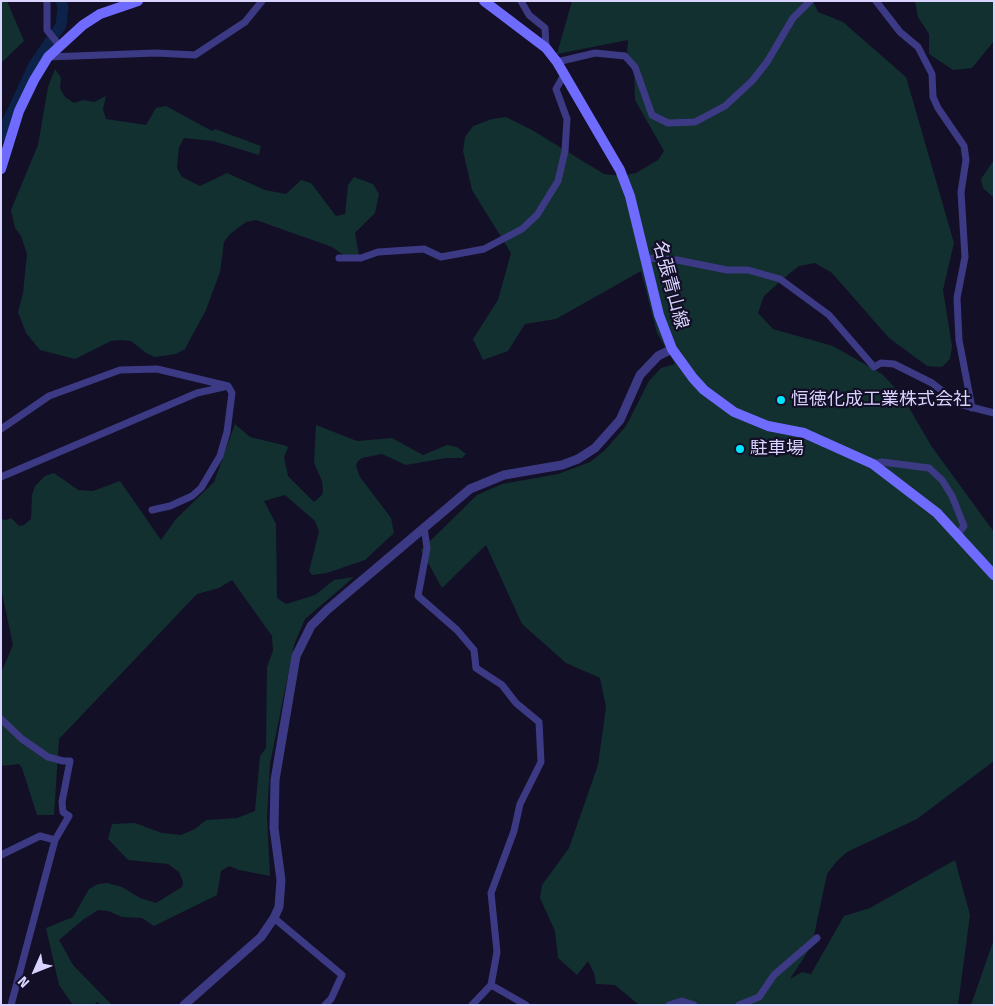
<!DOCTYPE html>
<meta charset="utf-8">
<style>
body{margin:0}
#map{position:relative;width:995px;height:1006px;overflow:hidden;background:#130f26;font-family:"Fira Sans",sans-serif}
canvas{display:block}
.frame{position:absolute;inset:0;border:2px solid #d9d4ff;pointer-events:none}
.north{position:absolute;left:10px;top:946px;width:50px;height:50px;-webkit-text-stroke:4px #130f26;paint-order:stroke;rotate:226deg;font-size:14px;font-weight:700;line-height:20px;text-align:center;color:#d9d4ff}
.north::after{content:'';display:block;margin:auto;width:18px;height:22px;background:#d9d4ff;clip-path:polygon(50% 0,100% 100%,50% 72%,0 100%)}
</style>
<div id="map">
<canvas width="995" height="1006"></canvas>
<div class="frame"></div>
<div class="north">N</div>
</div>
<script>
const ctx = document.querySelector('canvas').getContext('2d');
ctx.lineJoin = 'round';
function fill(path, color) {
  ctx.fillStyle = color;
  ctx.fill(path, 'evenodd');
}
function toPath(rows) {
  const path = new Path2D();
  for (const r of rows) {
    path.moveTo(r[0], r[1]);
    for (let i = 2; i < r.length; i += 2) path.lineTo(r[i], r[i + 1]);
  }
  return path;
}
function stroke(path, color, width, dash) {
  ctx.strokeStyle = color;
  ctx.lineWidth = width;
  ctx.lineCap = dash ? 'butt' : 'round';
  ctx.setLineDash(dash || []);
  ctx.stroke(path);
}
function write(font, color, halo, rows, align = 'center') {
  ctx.font = font + ' "Fira Sans","Noto Sans JP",sans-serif';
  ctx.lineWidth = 4.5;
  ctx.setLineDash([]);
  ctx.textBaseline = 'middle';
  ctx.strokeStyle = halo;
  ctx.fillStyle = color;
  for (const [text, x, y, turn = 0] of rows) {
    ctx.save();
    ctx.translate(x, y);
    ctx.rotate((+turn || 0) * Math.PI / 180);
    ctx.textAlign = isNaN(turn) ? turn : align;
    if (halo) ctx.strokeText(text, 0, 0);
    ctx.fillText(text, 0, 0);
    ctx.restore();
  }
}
const green = toPath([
 [1,1,7,1,24,41,1,63],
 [572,1,813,1,818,12,843,22,906,77,954,243,943,290,952,346,950,359,942,367,927,366,889,338,832,273,815,263,799,266,784,278,764,296,758,313,773,329,833,346,882,374,901,394,932,447,994,532,994,761,917,819,847,852,837,861,827,874,812,945,790,979,802,972,811,974,844,916,870,908,955,860,970,915,958,1005,639,1005,615,985,596,984,594,973,588,961,577,975,558,958,555,931,540,898,542,885,569,848,598,765,606,707,600,678,566,663,522,624,486,545,442,588,421,550,477,495,502,484,558,474,590,462,605,450,626,426,649,381,661,368,675,364,657,333,641,271,556,319,525,324,508,351,483,360,473,339,498,300,511,253,472,190,463,151,465,137,473,126,492,119,506,117,532,130,604,174,621,176,636,173,658,160,664,151,635,100,634,64,627,52,628,40,557,54],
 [915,1,994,1,994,41,972,68,953,70,929,54,929,34,918,17],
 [55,69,61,78,60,88,65,97,74,103,84,100,94,102,106,96,103,109,106,119,146,125,156,108,166,106,212,131,215,129,261,146,259,155,213,141,184,138,179,147,177,168,182,177,200,186,227,173,265,190,286,194,301,180,311,183,336,216,345,214,348,185,354,177,373,184,379,194,375,213,355,233,359,255,348,258,332,247,256,220,246,222,230,234,224,242,220,272,206,310,185,349,176,354,155,357,146,353,131,341,121,340,111,341,75,359,40,350,26,333,18,312,23,293,27,254,21,236,15,228,11,210,38,145,48,87],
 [994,160,994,198,983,188,981,179],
 [235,424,250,437,287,446,288,448,284,457,288,476,314,502,322,495,323,491,322,481,314,463,316,425,357,441,392,438,423,455,447,445,457,447,466,454,462,458,446,458,406,465,382,454,362,458,358,461,356,466,360,477,391,518,394,533,365,560,327,573,312,575,309,571,319,532,315,521,285,495,264,501,276,524,277,598,286,604,315,595,334,580,354,577,305,619,294,645,270,764,267,817,270,876,239,870,229,866,221,871,217,895,154,926,142,918,122,917,108,911,98,910,84,919,59,940,73,965,112,1005,101,1005,97,1002,94,1005,73,1005,59,985,46,928,73,917,89,889,98,884,107,883,122,887,140,898,156,903,182,887,183,882,179,872,168,864,128,860,108,839,112,824,135,823,162,833,181,835,195,829,206,820,237,818,255,811,260,756,266,748,267,667,273,651,272,636,232,580,219,588,197,594,59,739,54,815,37,815,22,768,19,764,1,766,1,673,13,645,1,588,1,519,6,520,11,518,19,526,24,525,31,519,32,495,35,486,45,476,54,473,78,490,93,491,120,481,161,540,176,519,214,482],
 [994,939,994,1005,971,1005]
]);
const river = toPath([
 [1,136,34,65,61,25,63,7,61,1]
]);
const minor = toPath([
 [47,1,47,30,59,45],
 [521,1,529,15,545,28,546,48],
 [876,1,900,32,918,47,932,74,933,97,938,108,964,146,966,160,961,192,965,257,957,298,959,340,972,408],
 [48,57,156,53,195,55,245,22,262,1],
 [557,62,595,53,625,56,635,67,652,115,668,123,695,122,725,106,752,81,767,62,793,18,810,1],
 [339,258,361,258,378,252,424,249,441,257,484,249,522,229,537,215,558,181,565,151,567,119,556,89,564,75],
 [645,258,677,260,727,270,748,270,780,279,829,315,874,367,881,363,894,364,932,383,959,404,994,413],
 [1,429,49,396,120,370,157,369,228,386,232,393,227,432,220,456,201,488,192,496,170,506,152,510],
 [873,464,882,462,929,468,942,480,952,496,964,526,958,534],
 [1,477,197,393,228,386],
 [424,527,427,548,418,596,457,630,474,650,476,668,502,685,516,703,539,722,541,762,520,804,514,831,491,893,497,952,491,985,472,1005],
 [1,719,22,739,48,757,63,761,70,761,62,802,63,812,69,816,55,840,11,1005],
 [1,855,40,836,55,840],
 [274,918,342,975,331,999,325,1005],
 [491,985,526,1005],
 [669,1005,682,1001,694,1005],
 [739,1005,759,997,774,975,817,938]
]);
const tertiary = toPath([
 [184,1005,261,937,274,918,279,907,281,880,274,828,275,780,296,656,311,626,327,610,470,489,504,475,562,465,578,459,595,448,620,420,640,375,658,356,672,349]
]);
const secondary = toPath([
 [484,1,546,48,557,62,620,170,630,196,659,315,672,349,693,378,704,390,734,412,768,426,804,433,873,464,937,513,994,575],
 [1,169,19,111,34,80,48,57,83,25,100,14,138,1]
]);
const markers = [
 [781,400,5,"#00e5ff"],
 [740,449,5,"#00e5ff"]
];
const streetNames = [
 ["名張青山線",670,285,75]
];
const poiNames = [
 ["恒徳化成工業株式会社",791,400],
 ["駐車場",750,449]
];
fill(green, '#12302f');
stroke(river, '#0c2248', 11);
stroke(minor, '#3d3a85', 7);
stroke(tertiary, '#3d3a85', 9);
stroke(secondary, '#6f6bff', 10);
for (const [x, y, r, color] of markers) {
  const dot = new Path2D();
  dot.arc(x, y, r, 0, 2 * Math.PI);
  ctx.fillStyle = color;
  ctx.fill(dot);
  stroke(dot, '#130f26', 2);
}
write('18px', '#d9d4ff', '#130f26', streetNames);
write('18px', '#d9d4ff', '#130f26', poiNames, 'left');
</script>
